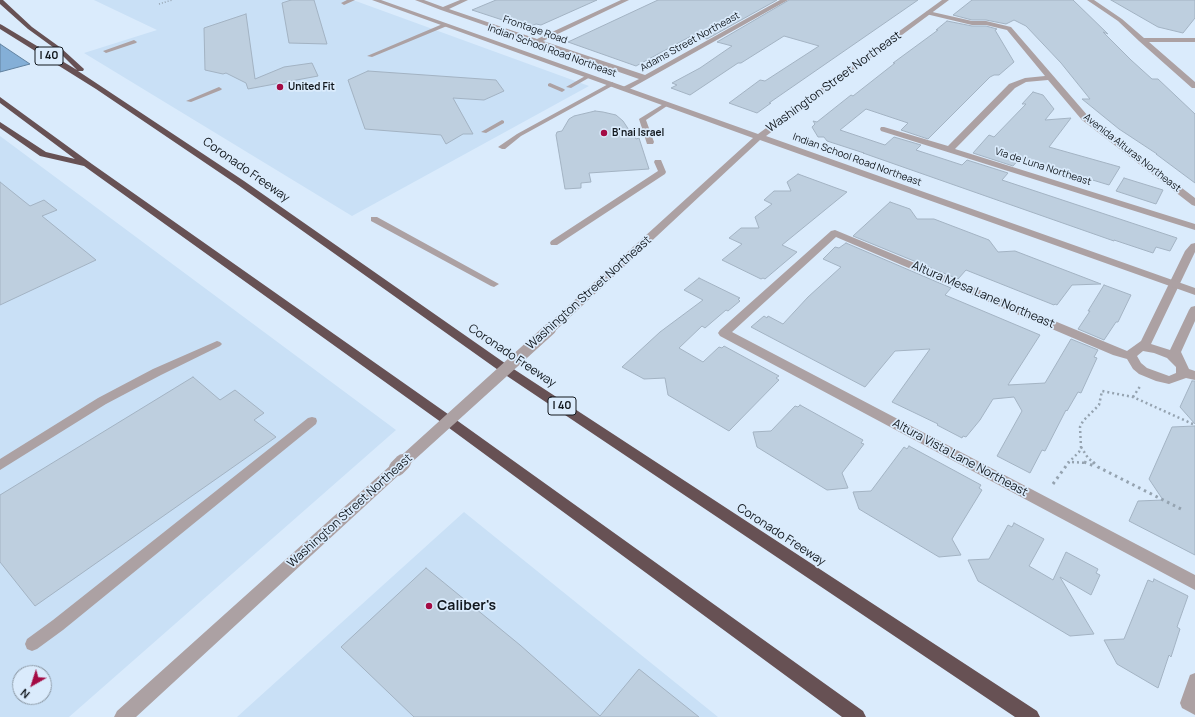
<!DOCTYPE html>
<style>
body{margin:0}
#map{position:relative;width:1195px;height:717px;overflow:hidden;background:#daebfc;font-family:Manrope,sans-serif}
canvas{display:block}
.north{position:absolute;left:12px;top:665px;width:40px;height:40px;box-sizing:border-box;background:#daebfc;border:1px solid #8a97a3;border-radius:50%;rotate:219deg;font-size:11px;font-weight:700;line-height:16px;text-align:center;color:#12181e}
.north::after{content:'';display:block;margin:auto;width:14px;height:18px;background:#a40b44;clip-path:polygon(50% 0,100% 100%,50% 72%,0 100%)}
</style>
<div id="map">
<canvas width="1195" height="717"></canvas>
<div class="north">N</div>
</div>
<script>
const ctx = document.querySelector('canvas').getContext('2d');
ctx.lineJoin = 'round';
function fill(path, color) {
  ctx.fillStyle = color;
  ctx.fill(path, 'evenodd');
}
function toPath(rows) {
  const path = new Path2D();
  for (const r of rows) {
    path.moveTo(r[0], r[1]);
    for (let i = 2; i < r.length; i += 2) path.lineTo(r[i], r[i + 1]);
  }
  return path;
}
function stroke(path, color, width, dash) {
  ctx.strokeStyle = color;
  ctx.lineWidth = width;
  ctx.lineCap = dash ? 'butt' : 'round';
  ctx.setLineDash(dash || []);
  ctx.stroke(path);
}
function write(font, color, halo, rows, align = 'center') {
  ctx.font = font + ' Manrope,sans-serif';
  ctx.lineWidth = 3.5;
  ctx.setLineDash([]);
  ctx.textBaseline = 'middle';
  ctx.strokeStyle = halo;
  ctx.fillStyle = color;
  for (const [text, x, y, turn = 0] of rows) {
    ctx.save();
    ctx.translate(x, y);
    ctx.rotate((+turn || 0) * Math.PI / 180);
    ctx.textAlign = isNaN(turn) ? turn : align;
    if (halo) ctx.strokeText(text, 0, 0);
    ctx.fillText(text, 0, 0);
    ctx.restore();
  }
}
const built = toPath([
 [94,0,353,0,589,86,352,216,84,53,157,30],
 [0,136,396,430,69,717,0,717],
 [20,673,44,673,44,697,20,697],
 [464,512,718,717,237,717]
]);
const water = toPath([
 [0,44,30,64,0,72,0,44]
]);
const building = toPath([
 [291,0,314,0,327,44,289,43,282,3,291,0],
 [496,0,597,0,541,25,536,24,527,28,472,10,496,0],
 [658,0,777,0,707,39,693,35,636,66,568,42,658,0],
 [789,0,918,0,769,103,771,103,757,113,729,103,760,80,765,81,819,46,784,36,741,63,738,63,690,95,671,88,677,85,672,83,700,68,732,46,717,42,789,0],
 [972,0,1073,0,1108,34,1103,32,1131,60,1152,79,1158,79,1195,114,1195,183,1156,154,1157,154,1119,129,1082,99,1090,99,1061,63,1026,26,1014,20,1006,24,986,20,972,20,953,15,972,0],
 [1111,0,1195,0,1195,18,1183,33,1158,27,1111,0],
 [246,14,255,79,284,67,312,63,318,76,248,89,246,83,226,73,223,74,205,70,204,28,246,14],
 [947,21,972,26,986,26,997,29,995,30,1014,62,999,75,994,75,990,77,928,139,901,130,908,123,866,109,840,130,885,145,894,137,921,145,916,150,962,165,967,160,1008,173,1002,180,1177,238,1170,251,1156,247,1153,253,1114,240,1114,241,863,153,864,153,827,141,824,137,818,137,812,127,815,124,813,121,817,122,851,95,853,96,895,63,893,63,938,30,936,30,947,21],
 [368,71,496,80,504,91,484,100,453,98,473,134,463,134,446,144,441,135,365,129,348,80,368,71],
 [1033,92,1043,95,1054,109,1045,120,1071,118,1049,147,1120,167,1109,185,1020,158,1013,166,973,153,989,135,994,137,1026,104,1022,104,1033,92],
 [595,111,603,112,616,115,623,121,631,133,633,133,636,139,639,138,649,169,589,173,591,182,581,183,581,188,565,189,556,135,557,132,562,131,569,119,574,116,595,111],
 [798,174,847,192,782,245,797,252,765,279,763,278,761,279,722,260,742,244,729,238,741,228,759,228,755,217,772,204,764,200,774,191,791,191,787,182,798,174],
 [1124,178,1163,190,1156,204,1116,191,1124,178],
 [0,182,30,206,44,200,57,210,42,216,96,260,0,305,0,182],
 [890,202,910,209,917,219,934,219,989,240,998,252,1015,251,1101,284,1072,285,1057,305,1055,304,1054,305,966,270,958,279,853,236,890,202],
 [846,243,951,288,945,295,1040,335,1008,385,1045,383,1071,339,1098,350,1094,357,1097,358,1081,393,1078,392,1067,411,1066,410,1045,451,1042,450,1030,473,997,456,1022,411,1014,397,993,399,980,420,966,437,963,436,962,438,937,425,938,424,892,402,930,349,895,351,865,387,751,327,764,316,767,318,768,316,783,324,808,297,841,267,823,259,835,247,839,248,846,243],
 [699,278,740,298,738,299,740,301,728,311,726,310,705,328,702,326,679,348,703,362,719,347,722,348,724,346,779,376,776,378,779,380,729,431,668,395,665,378,644,379,622,367,660,332,703,300,684,290,699,278],
 [1104,285,1131,295,1118,322,1116,322,1104,340,1078,329,1090,311,1088,311,1104,285],
 [193,377,220,400,235,390,264,413,254,420,276,437,35,606,0,562,0,495,193,377],
 [1192,381,1195,381,1195,424,1180,407,1192,381],
 [800,405,863,440,861,443,864,444,842,473,848,488,827,490,757,447,753,432,771,431,795,406,798,407,800,405],
 [1195,426,1195,555,1129,521,1138,501,1163,500,1149,479,1172,427,1195,426],
 [909,446,981,485,979,488,982,490,952,539,961,555,939,557,859,509,853,492,871,491,904,447,907,449,909,446],
 [1014,523,1044,539,1029,566,1053,580,1066,552,1098,569,1096,573,1100,575,1091,595,1060,577,1094,634,1070,636,978,581,968,560,989,559,1008,525,1012,527,1014,523],
 [426,568,520,645,600,716,639,669,699,717,414,717,341,647,426,568],
 [1154,579,1188,596,1177,627,1180,629,1171,657,1169,655,1158,688,1117,664,1104,640,1124,639,1148,580,1153,582,1154,579]
]);
const pathFar2 = toPath([
 [159,4,172,0]
]);
const pathFar1 = toPath([
 [1133,397,1141,385],
 [1081,447,1088,458,1094,463],
 [1072,462,1087,463],
 [1068,463,1079,452,1081,447,1080,427,1083,421,1099,405,1102,391,1133,397,1195,425]
]);
const path = toPath([
 [1084,462,1094,466],
 [1093,462,1098,467,1181,509],
 [1053,484,1069,462]
]);
const service = toPath([
 [347,0,355,0,344,5,341,3,347,0],
 [445,23,448,25,447,26,372,57,367,56,445,23],
 [134,40,137,42,136,43,106,53,103,51,134,40],
 [587,75,592,76,571,88,566,87,587,75],
 [612,82,615,84,614,85,521,136,505,149,502,149,498,147,517,134,612,82],
 [550,83,564,89,565,90,562,92,548,86,548,84,550,83],
 [219,87,222,89,221,90,191,102,186,101,219,87],
 [665,103,670,104,646,120,654,142,653,144,647,144,639,119,665,103],
 [502,120,504,121,504,123,486,133,481,132,502,120],
 [655,160,661,160,666,172,665,174,557,245,551,245,550,243,551,241,658,171,654,162,655,160],
 [371,217,377,217,499,284,494,287,491,286,371,221,371,217],
 [217,341,220,342,222,344,220,346,161,375,106,404,0,470,0,459,98,398,153,369,217,341],
 [312,417,316,418,317,421,316,424,63,630,37,649,32,651,27,649,25,644,27,639,53,620,308,418,312,417],
 [1195,673,1195,715,1182,708,1180,703,1190,675,1195,673]
]);
const minor = toPath([
 [415,0,424,0,443,7,460,0,468,0,449,9,537,39,621,0,629,0,543,41,645,75,780,0,788,0,626,91,623,91,623,87,639,79,441,10,415,0],
 [1087,0,1094,0,1122,19,1144,38,1195,38,1195,42,1149,42,1195,82,1195,88,1192,88,1139,41,1118,21,1087,0],
 [928,11,972,21,986,21,1011,27,1088,116,1195,198,1195,206,1192,205,1082,120,1048,80,1026,82,1015,88,955,149,1195,224,1195,230,881,131,880,129,881,127,884,127,948,146,1009,84,1025,78,1045,76,1007,30,986,25,972,25,926,14,926,12,928,11],
 [835,230,1127,351,1141,341,1185,251,1191,244,1195,243,1195,252,1151,344,1170,350,1189,310,1191,307,1195,306,1195,321,1181,352,1189,369,1195,371,1195,380,1186,378,1169,384,1156,381,1139,374,1133,369,1127,359,1113,355,836,237,732,332,1195,575,1195,590,720,336,718,333,720,330,831,231,835,230],
 [1143,351,1154,353,1167,358,1176,367,1176,373,1169,376,1147,368,1141,363,1137,356,1143,351]
]);
const tertiary = toPath([
 [372,0,381,0,758,134,942,0,949,0,766,136,1195,288,1195,295,760,140,554,332,546,332,544,329,546,326,753,138,372,0],
 [397,463,402,464,404,468,402,472,136,717,114,717,117,711,392,464,397,463]
]);
const motorway = toPath([
 [0,0,3,0,32,27,61,48,84,69,83,71,78,71,244,181,509,366,1037,711,1040,717,1015,717,501,372,238,185,96,89,0,29,0,24,2,25,77,70,57,50,28,29,0,4,0,0],
 [0,97,92,164,455,419,863,711,866,717,842,717,445,425,84,166,40,156,0,128,0,122,46,152,75,159,0,103,0,97]
]);
const tertiaryBridgeFar1 = toPath([
 [402,463,550,329]
]);
const tertiaryBridge = toPath([
 [397,468,403,462]
]);
const markers = [
 [280,87,4,"#a40b44"],
 [604,133,4,"#a40b44"],
 [429,606,4,"#a40b44"]
];
const farStreetnames = [
 ["Frontage Road",535,30,19],
 ["Adams Street Northeast",690,42,-29],
 ["Indian School Road Northeast",552,51,20],
 ["Avenida Alturas Northeast",1132,153,38],
 ["Indian School Road Northeast",857,160,20],
 ["Via de Luna Northeast",1043,167,18]
];
const farPoinames = [
 ["United Fit",288,87],
 ["B'nai Israel",612,133]
];
const shields = [
 [49,56,28],
 [562,406,28]
];
const shieldNames = [
 ["I 40",49,56],
 ["I 40",562,406]
];
const streetNames = [
 ["Washington Street Northeast",834,82,-36],
 ["Coronado Freeway",246,170,35],
 ["Washington Street Northeast",589,293,-42],
 ["Altura Mesa Lane Northeast",983,295,23],
 ["Coronado Freeway",512,356,34],
 ["Altura Vista Lane Northeast",960,458,28],
 ["Washington Street Northeast",350,511,-42],
 ["Coronado Freeway",781,535,33]
];
const nearPoinames = [
 ["Caliber's",437,606]
];
fill(built, '#c9e0f6');
fill(water, '#84afd7');
stroke(water, '#6282a0', 1);
fill(building, '#becfdf');
stroke(building, '#a3b3c3', 1);
stroke(pathFar2, '#95a3b0', 1.5, [1, 2]);
stroke(pathFar1, '#95a3b0', 2.5, [2, 3]);
stroke(path, '#95a3b0', 3, [2.5, 4]);
fill(service, '#aca1a3');
fill(minor, '#aca1a3');
fill(tertiary, '#aca1a3');
fill(motorway, '#675154');
stroke(tertiaryBridgeFar1, '#aca1a3', 12);
stroke(tertiaryBridge, '#aca1a3', 16);
for (const [x, y, r, color] of markers) {
  const dot = new Path2D();
  dot.arc(x, y, r, 0, 2 * Math.PI);
  ctx.fillStyle = color;
  ctx.fill(dot);
  stroke(dot, '#daebfc', 1.5);
}
write('10px', '#12181e', '#daebfc', farStreetnames);
write('bold 10px', '#12181e', '#daebfc', farPoinames, 'left');
for (const [x, y, w] of shields) {
  const box = new Path2D();
  box.roundRect(x - w / 2, y - 9, w, 18, 3);
  ctx.fillStyle = '#daebfc';
  ctx.fill(box);
  stroke(box, '#12181e', 1);
}
write('bold 11px', '#12181e', null, shieldNames);
write('12px', '#12181e', '#daebfc', streetNames);
write('bold 14px', '#12181e', '#daebfc', nearPoinames, 'left');
</script>
